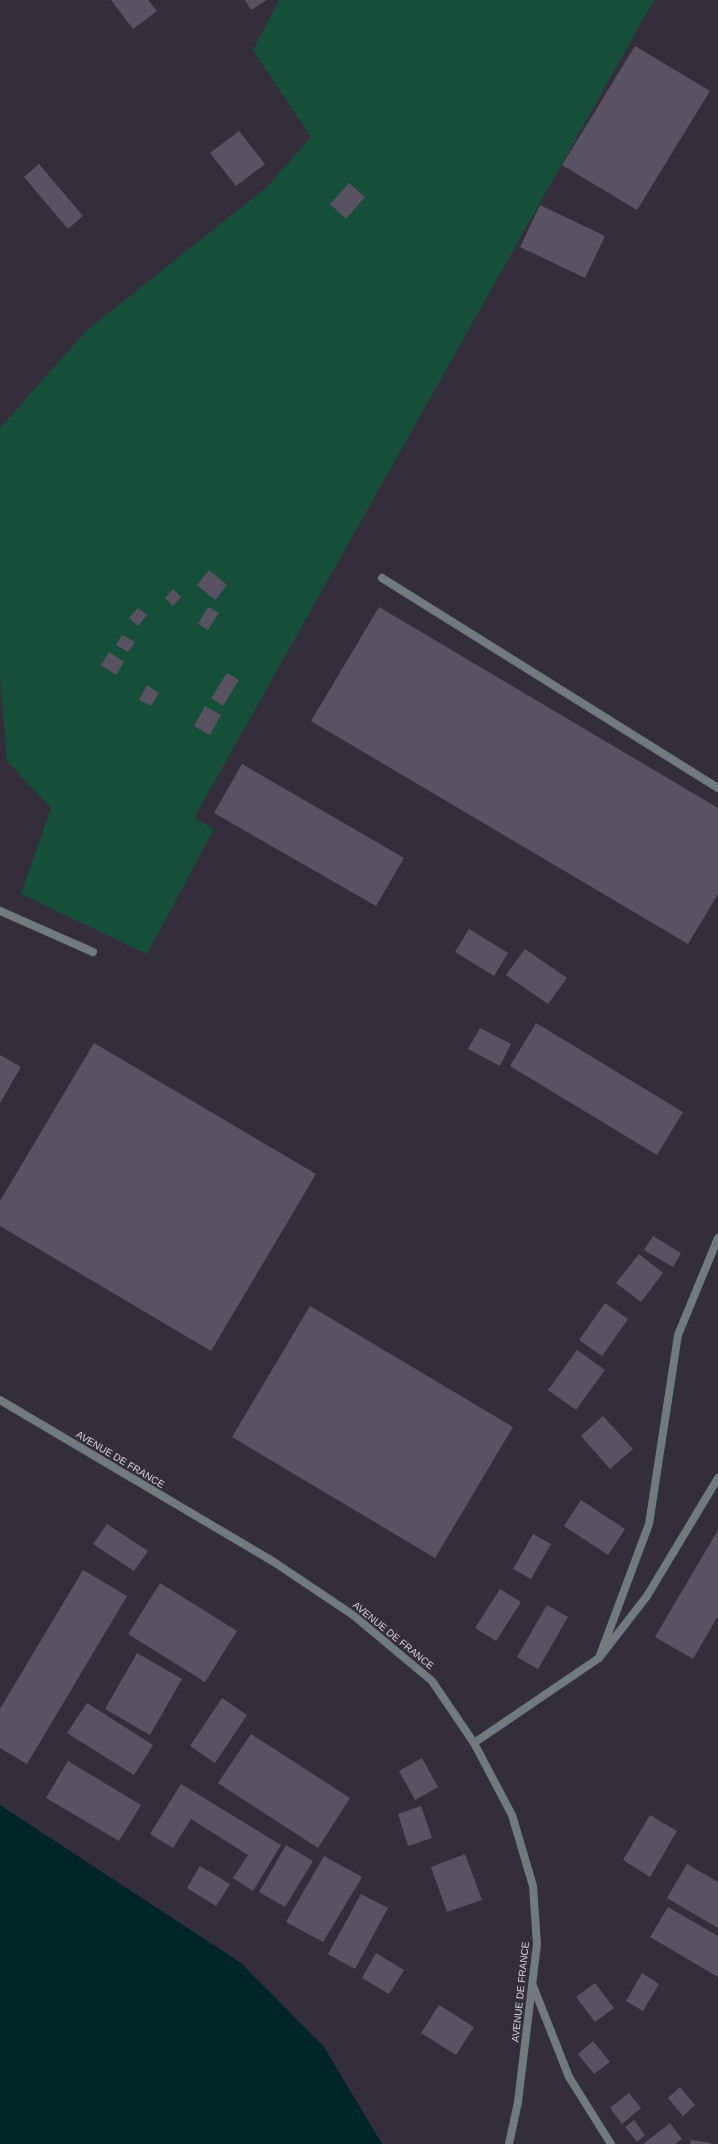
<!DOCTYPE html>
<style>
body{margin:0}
canvas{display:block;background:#342d3c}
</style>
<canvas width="718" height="2144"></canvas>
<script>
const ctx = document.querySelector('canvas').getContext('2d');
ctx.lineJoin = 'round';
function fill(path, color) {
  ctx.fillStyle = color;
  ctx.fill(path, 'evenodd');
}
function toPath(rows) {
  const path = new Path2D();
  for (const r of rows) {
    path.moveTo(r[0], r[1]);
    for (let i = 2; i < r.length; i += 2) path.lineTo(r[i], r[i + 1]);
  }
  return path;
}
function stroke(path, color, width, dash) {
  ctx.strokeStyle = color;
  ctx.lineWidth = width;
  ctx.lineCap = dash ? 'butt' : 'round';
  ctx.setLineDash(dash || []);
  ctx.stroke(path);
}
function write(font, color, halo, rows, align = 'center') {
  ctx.font = font + ' Helvetica,sans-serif';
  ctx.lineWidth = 4;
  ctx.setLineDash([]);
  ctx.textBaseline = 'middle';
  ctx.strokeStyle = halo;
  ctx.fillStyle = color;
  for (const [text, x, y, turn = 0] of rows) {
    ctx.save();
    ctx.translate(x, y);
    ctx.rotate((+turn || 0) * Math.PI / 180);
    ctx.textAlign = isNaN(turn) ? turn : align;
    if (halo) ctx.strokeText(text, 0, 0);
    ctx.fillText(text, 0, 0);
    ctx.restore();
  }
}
const green = toPath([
 [279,0,654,0,194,818,214,829,147,954,21,894,51,808,7,761,0,675,0,428,87,330,267,187,311,137,253,50]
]);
const water = toPath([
 [0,1805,241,1963,324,2047,382,2144,0,2144]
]);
const building = toPath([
 [111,0,148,0,157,11,133,29],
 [245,0,267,0,251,10],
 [635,46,710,91,637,210,562,165],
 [239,131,265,164,236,186,210,153],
 [39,164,83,216,68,229,24,177],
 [349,183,365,197,346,219,330,204],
 [540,205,605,236,585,278,520,247],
 [209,570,227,585,215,600,197,585],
 [173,589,181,597,173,606,165,598],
 [208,607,219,613,208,630,198,624],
 [379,607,718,808,718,894,688,944,311,721],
 [138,608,147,615,138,626,129,618],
 [122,635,135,642,128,652,116,645],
 [109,652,124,662,116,675,101,665],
 [227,673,239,680,223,706,211,698],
 [147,685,159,693,151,706,139,700],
 [205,706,221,715,210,735,194,726],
 [242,764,404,858,376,906,214,813],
 [469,929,508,953,494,976,455,952],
 [525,949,567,978,548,1004,506,975],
 [536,1023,683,1112,657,1155,510,1066],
 [480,1028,511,1044,500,1066,468,1049],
 [94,1043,316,1174,211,1351,0,1226,0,1201],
 [0,1055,21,1067,0,1103],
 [653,1236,681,1253,673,1267,644,1250],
 [639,1254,663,1273,641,1302,616,1283],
 [605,1303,628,1319,602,1356,579,1340],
 [310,1306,513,1427,435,1558,232,1437],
 [577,1350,605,1370,576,1410,548,1390],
 [603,1416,633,1449,610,1469,581,1436],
 [581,1500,625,1529,608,1555,564,1526],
 [107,1524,148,1551,134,1571,93,1544],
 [718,1530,718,1616,693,1659,655,1637],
 [533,1534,551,1544,531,1579,513,1569],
 [83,1570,127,1596,27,1764,0,1748,0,1709],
 [160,1583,237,1631,205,1682,128,1634],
 [500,1589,521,1602,496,1641,475,1628],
 [547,1605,568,1617,538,1669,517,1657],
 [137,1653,182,1679,150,1735,105,1709],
 [222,1698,247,1715,215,1763,190,1746],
 [87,1703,153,1745,134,1775,67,1733],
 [251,1734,350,1798,318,1848,218,1783],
 [422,1758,438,1787,415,1800,399,1771],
 [68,1761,141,1805,119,1841,46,1798],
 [181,1784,281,1845,253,1891,233,1878,248,1855,191,1819,173,1848,150,1834],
 [421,1806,432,1838,408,1846,398,1814],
 [650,1815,677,1831,650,1877,623,1860],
 [286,1845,313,1861,285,1907,259,1892],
 [465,1854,482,1900,447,1912,431,1867],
 [324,1856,362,1877,323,1942,286,1922],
 [687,1864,718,1882,718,1928,667,1898],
 [200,1866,230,1884,216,1906,187,1888],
 [361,1894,388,1908,355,1969,328,1954],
 [668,1907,718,1936,718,1977,650,1937],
 [376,1953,404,1970,389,1994,362,1978],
 [642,1973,659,1984,643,2011,626,2001],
 [595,1983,614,2008,595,2022,576,1997],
 [439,2005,474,2027,456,2055,421,2033],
 [593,2041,610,2062,594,2074,578,2054],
 [680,2087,695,2105,683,2116,668,2098],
 [629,2093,641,2108,622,2124,610,2108],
 [634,2120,645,2135,637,2142,625,2127],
 [670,2123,682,2139,675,2144,643,2144],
 [691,2140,711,2143,711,2144,690,2144]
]);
const service = toPath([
 [382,578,718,788],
 [599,1658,649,1524,678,1335,718,1238],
 [474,1743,599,1658,647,1596,718,1478]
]);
const minor = toPath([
 [0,911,93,952],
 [533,1986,569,2077,611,2144],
 [509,2144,518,2102]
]);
const tertiary = toPath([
 [0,1400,274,1562,353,1615,432,1681,474,1743,512,1815,533,1886,537,1944,518,2102]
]);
const streetNames = [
 ["AVENUE DE FRANCE",120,1460,31],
 ["AVENUE DE FRANCE",393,1636,39],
 ["AVENUE DE FRANCE",521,1992,-84]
];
fill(green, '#154e39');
fill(water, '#002529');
fill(building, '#595262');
stroke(service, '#717b7d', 8);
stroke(minor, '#717b7d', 8);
stroke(tertiary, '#717b7d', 8);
write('10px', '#d8d3dd', '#342d3c', streetNames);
</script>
